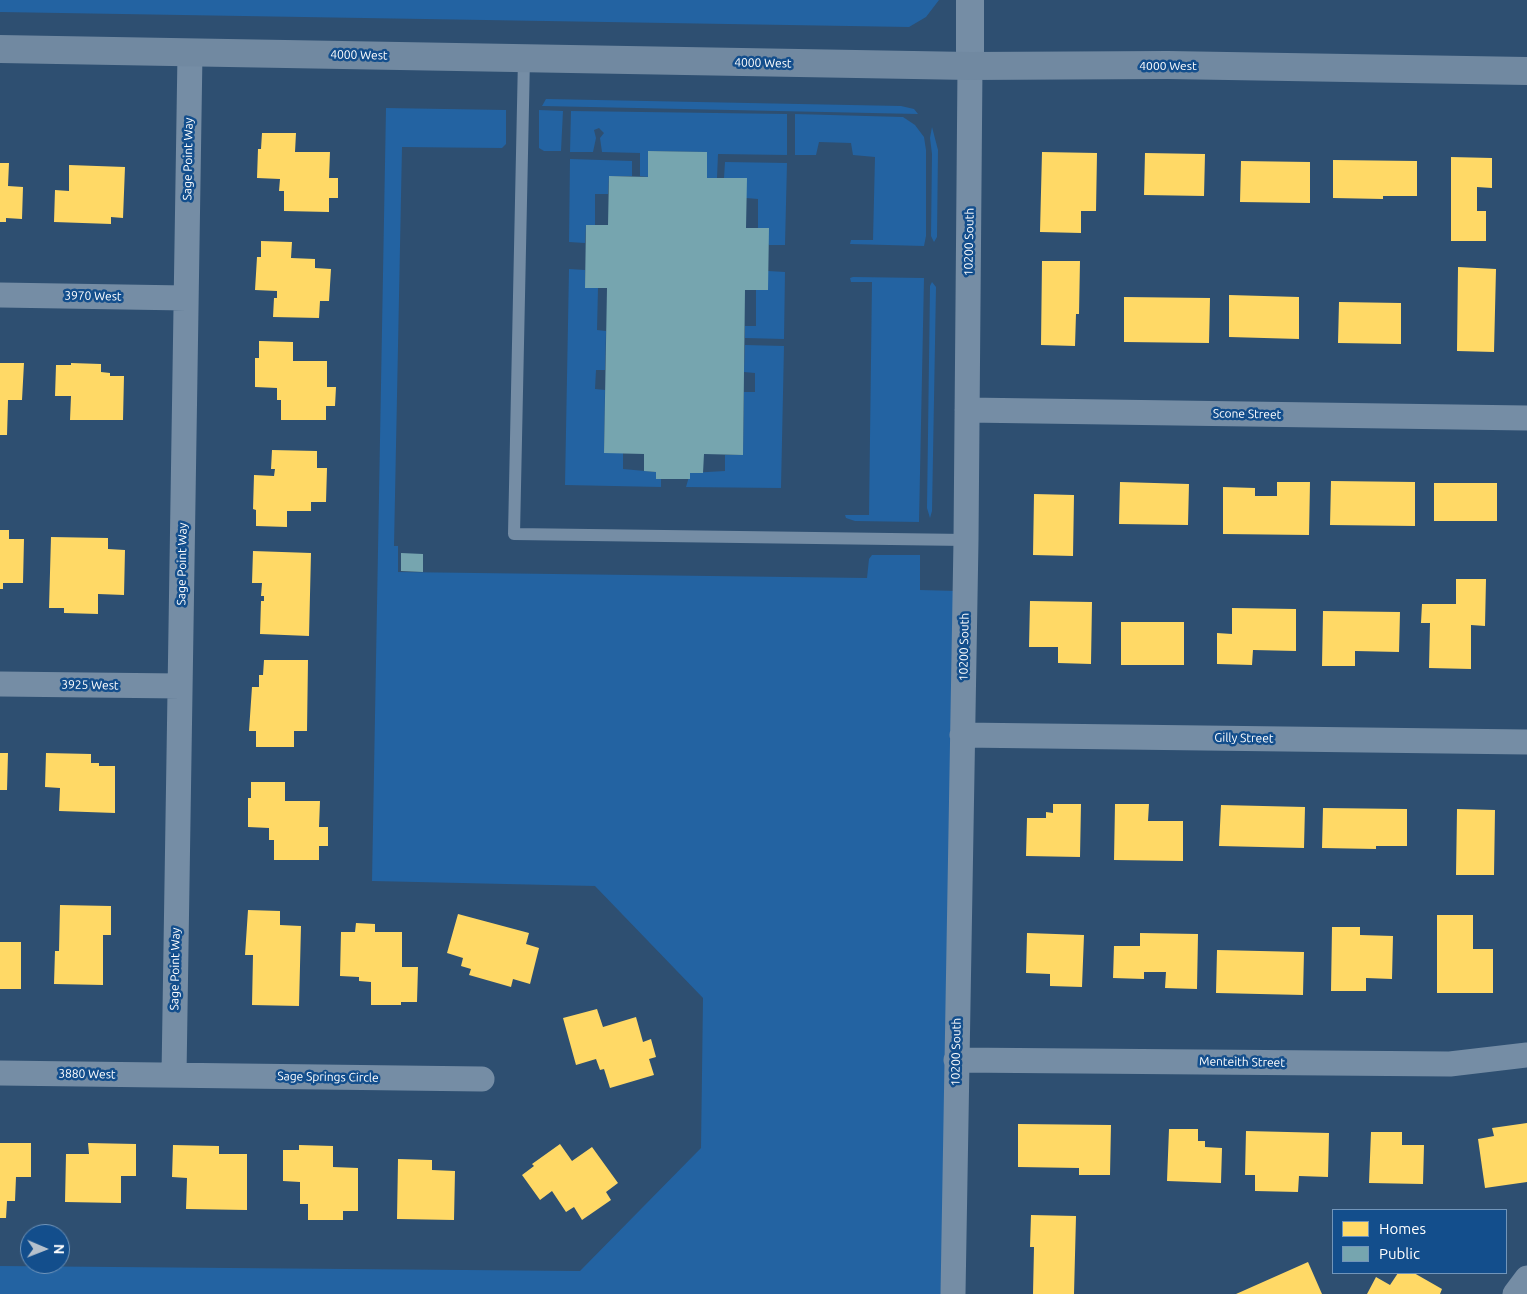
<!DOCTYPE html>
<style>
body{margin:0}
#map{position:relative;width:1527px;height:1294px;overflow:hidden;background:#2e4f71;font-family:Ubuntu,sans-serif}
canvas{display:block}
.legend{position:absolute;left:1332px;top:1209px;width:175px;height:65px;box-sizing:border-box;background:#134e8c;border:1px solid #7195ba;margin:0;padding:6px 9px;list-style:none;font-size:15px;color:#fff}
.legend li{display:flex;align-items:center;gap:10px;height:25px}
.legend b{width:25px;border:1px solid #7195ba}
.north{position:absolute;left:20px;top:1224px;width:50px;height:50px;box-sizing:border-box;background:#134e8c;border:1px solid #7195ba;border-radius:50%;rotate:91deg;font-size:14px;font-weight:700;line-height:20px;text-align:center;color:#fff}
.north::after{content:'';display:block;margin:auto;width:18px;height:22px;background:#b6c1cd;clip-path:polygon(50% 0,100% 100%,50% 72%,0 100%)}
</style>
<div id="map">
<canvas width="1527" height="1294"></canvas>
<ul class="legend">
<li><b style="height:14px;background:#ffd966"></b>Homes</li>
<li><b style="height:14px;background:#76a5af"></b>Public</li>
</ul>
<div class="north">N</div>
</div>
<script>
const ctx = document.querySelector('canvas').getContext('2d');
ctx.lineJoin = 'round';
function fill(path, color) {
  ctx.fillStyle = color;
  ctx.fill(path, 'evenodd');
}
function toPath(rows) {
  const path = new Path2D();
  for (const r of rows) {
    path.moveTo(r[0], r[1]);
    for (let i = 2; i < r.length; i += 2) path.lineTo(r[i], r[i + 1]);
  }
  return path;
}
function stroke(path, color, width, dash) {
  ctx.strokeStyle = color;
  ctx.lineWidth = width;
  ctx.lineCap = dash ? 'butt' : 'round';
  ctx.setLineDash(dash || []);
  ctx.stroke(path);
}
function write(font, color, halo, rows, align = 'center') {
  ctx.font = font + ' Ubuntu,sans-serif';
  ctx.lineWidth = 5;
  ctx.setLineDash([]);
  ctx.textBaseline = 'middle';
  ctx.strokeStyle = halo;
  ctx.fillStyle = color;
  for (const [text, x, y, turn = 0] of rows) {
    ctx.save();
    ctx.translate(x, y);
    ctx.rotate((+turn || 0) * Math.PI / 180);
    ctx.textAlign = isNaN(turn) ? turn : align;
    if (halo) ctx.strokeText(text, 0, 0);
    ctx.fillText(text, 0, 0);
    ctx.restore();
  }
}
const green = toPath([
 [0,0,939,0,926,17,909,27,0,12],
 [546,99,901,106,914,109,918,114,542,106],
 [386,108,506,110,506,144,502,148,402,147,394,546,398,546,398,572,867,578,869,559,872,555,920,555,920,590,958,591,941,1294,0,1294,0,1266,580,1271,701,1148,703,998,595,886,372,881],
 [539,110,563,111,561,151,544,151,539,148],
 [571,111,787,114,787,155,718,154,717,178,707,178,707,152,649,151,648,177,640,176,640,153,602,152,600,138,604,133,599,128,594,130,596,138,593,152,570,152],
 [795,114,903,117,915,125,924,137,926,150,926,236,924,246,850,244,851,240,873,240,875,157,853,155,851,143,819,142,816,155,795,155],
 [932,127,938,150,937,237,934,242,931,236,932,154,930,138],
 [570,159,632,161,632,176,609,176,608,194,595,194,595,225,586,225,585,243,569,242],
 [725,162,787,163,785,245,769,245,758,228,758,199,746,198,746,178,724,178],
 [569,269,585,270,585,288,598,288,597,330,606,331,605,370,596,370,595,389,605,390,604,453,623,453,623,469,656,472,661,479,661,487,565,485],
 [768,271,785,272,784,339,745,338,745,326,756,326,756,290],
 [853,277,924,278,919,522,855,521,846,518,845,515,869,515,872,282,851,282,850,278],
 [932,282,936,287,932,511,930,518,927,508,930,286],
 [745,345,784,346,781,488,686,487,690,473,725,471,725,455,743,455,744,392,755,392,755,373,744,372]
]);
const homes = toPath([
 [262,133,296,133,295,152,330,152,329,178,338,178,338,198,329,198,329,212,284,211,284,191,279,191,280,179,257,178,258,149,261,149],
 [1042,152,1097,153,1096,211,1081,211,1081,233,1040,232],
 [1145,153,1205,154,1204,196,1144,195],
 [1451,157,1492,158,1492,188,1477,187,1477,211,1486,211,1486,241,1451,241],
 [1333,160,1417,161,1417,196,1383,196,1383,199,1333,198],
 [1241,161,1310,162,1310,203,1240,202],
 [0,163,9,163,8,186,23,187,22,219,6,218,6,222,0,222],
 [69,165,125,167,123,218,111,217,111,224,54,222,55,190,69,191],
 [261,241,292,242,291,258,315,259,315,268,331,269,329,301,320,301,319,318,273,317,274,298,277,298,277,291,255,290,257,257,261,257],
 [1042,261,1080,261,1079,314,1076,314,1075,346,1041,345],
 [1458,267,1496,269,1494,352,1457,351],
 [1229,295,1299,297,1299,339,1229,337],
 [1124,297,1210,298,1209,343,1124,342],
 [1339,302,1401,303,1401,344,1338,343],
 [259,341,293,342,293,361,327,361,327,387,336,387,335,406,326,406,326,420,281,420,281,400,277,400,277,388,255,387,255,358,259,358],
 [0,363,24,363,22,400,8,400,7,435,0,435],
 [71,363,101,364,101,372,110,373,110,376,124,376,123,420,70,420,71,396,55,396,56,365,71,365],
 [272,450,317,451,317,468,327,468,326,502,311,502,311,511,287,511,287,527,256,526,256,510,253,509,254,475,274,476,275,469,271,469],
 [1331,481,1415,482,1415,526,1330,525],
 [1120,482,1189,484,1188,525,1119,524],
 [1277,482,1310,482,1309,535,1223,534,1223,487,1255,488,1255,496,1277,496],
 [1434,483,1497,483,1497,521,1434,521],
 [1034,494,1074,495,1073,556,1033,555],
 [0,530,9,530,9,539,24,539,23,583,3,583,3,589,0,589],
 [51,537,108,538,108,549,125,550,124,595,98,594,98,614,64,613,64,608,49,608],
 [253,551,311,553,309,636,260,634,261,601,264,601,264,596,261,596,262,583,252,583],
 [1456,579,1486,579,1485,626,1471,625,1471,669,1429,668,1430,623,1421,623,1422,604,1456,604],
 [1030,601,1092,602,1091,664,1058,663,1058,647,1029,647],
 [1232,608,1296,609,1296,651,1253,650,1252,665,1217,664,1217,633,1232,634],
 [1323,611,1400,612,1399,652,1355,651,1355,666,1322,666],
 [1121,622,1184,622,1184,665,1121,665],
 [264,660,308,660,307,731,294,731,294,747,256,747,256,731,249,731,252,687,259,687,259,675,263,675],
 [0,753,8,753,7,790,0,790],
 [46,753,91,754,91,763,99,763,99,766,115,766,115,813,59,811,60,788,45,787],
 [251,782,285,782,285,801,320,801,319,827,328,827,328,846,319,846,319,860,274,860,274,840,269,840,269,828,248,827,248,798,251,798],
 [1053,804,1081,804,1080,857,1026,856,1027,818,1046,818,1046,812,1053,813],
 [1115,804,1149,804,1148,821,1183,821,1183,861,1114,860],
 [1221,805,1305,807,1304,848,1219,846],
 [1323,808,1407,809,1407,846,1376,846,1376,849,1322,848],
 [1457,809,1495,810,1494,875,1456,875],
 [60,905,111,906,111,935,103,935,103,985,54,984,55,951,59,951],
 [248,910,280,911,280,925,301,926,299,1006,252,1005,253,955,245,955],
 [458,914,529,933,526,944,539,948,530,984,513,979,511,987,469,975,471,969,461,966,463,958,447,953],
 [1437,915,1473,915,1473,949,1493,949,1493,993,1437,993],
 [356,923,375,924,375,932,402,932,402,967,418,967,417,1002,401,1002,401,1005,371,1005,371,982,359,981,359,977,340,976,341,932,355,932],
 [1332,927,1360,927,1360,935,1393,936,1392,979,1366,978,1366,991,1331,991],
 [1027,933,1084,935,1082,987,1050,986,1050,974,1026,973],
 [1140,933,1198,934,1197,989,1165,988,1166,972,1144,972,1144,979,1113,978,1114,946,1140,946],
 [0,942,21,942,21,989,0,989],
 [1217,950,1304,952,1303,995,1216,993],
 [597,1009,603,1027,636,1017,643,1042,651,1039,656,1057,649,1059,654,1075,610,1088,604,1069,600,1070,596,1059,576,1065,563,1018],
 [1527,1123,1527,1182,1485,1188,1478,1139,1494,1136,1492,1128],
 [1018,1124,1111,1125,1110,1175,1079,1175,1079,1168,1018,1167],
 [1169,1129,1198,1129,1198,1141,1205,1141,1205,1147,1222,1148,1221,1183,1167,1181],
 [1246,1131,1329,1133,1328,1177,1299,1176,1298,1192,1255,1191,1255,1175,1245,1175],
 [1371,1132,1402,1132,1402,1145,1424,1145,1423,1184,1369,1183],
 [0,1143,31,1143,31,1177,16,1177,15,1201,7,1201,6,1218,0,1218],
 [88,1143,136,1144,136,1176,121,1176,121,1203,65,1202,66,1154,89,1154],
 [560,1144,572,1161,592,1147,618,1183,606,1192,611,1200,582,1220,574,1207,566,1212,552,1191,540,1200,522,1175,534,1166,532,1164],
 [173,1145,219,1146,219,1154,247,1154,247,1210,186,1209,187,1178,172,1177],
 [299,1145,333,1146,333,1167,358,1168,358,1211,343,1211,343,1220,308,1220,308,1204,300,1204,300,1182,283,1181,283,1150,299,1150],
 [398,1159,432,1160,432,1170,455,1171,454,1220,397,1219],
 [1031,1215,1076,1216,1074,1294,1033,1294,1034,1247,1030,1247],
 [1308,1262,1322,1294,1236,1294],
 [1398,1273,1414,1273,1442,1289,1440,1294,1367,1294,1376,1277,1390,1285]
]);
const public = toPath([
 [648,151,707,152,707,178,747,178,746,228,769,228,768,290,745,290,743,455,704,454,703,473,690,473,690,479,656,479,656,472,644,471,644,454,604,453,607,288,585,288,586,225,608,225,609,176,648,177],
 [401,553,423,554,423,572,401,571]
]);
const service = toPath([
 [524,58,514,534,966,540]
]);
const minor = toPath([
 [0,295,186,298],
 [967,410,1527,418],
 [0,684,180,686],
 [962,735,1527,742],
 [956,1060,1450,1064,1527,1055],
 [0,1073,482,1079],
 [174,1075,190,53],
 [953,1294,966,540,970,66],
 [1515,1294,1527,1278]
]);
const tertiary = toPath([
 [970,66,970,0]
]);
const secondary = toPath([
 [0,49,970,66,1168,65,1527,71]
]);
const streetNames = [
 ["4000 West",359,55,1],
 ["4000 West",763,63,1],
 ["4000 West",1168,66],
 ["Sage Point Way",188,159,-89],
 ["10200 South",969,242,-89],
 ["3970 West",93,296,1],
 ["Scone Street",1247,414,1],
 ["Sage Point Way",182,564,-89],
 ["10200 South",964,647,-89],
 ["3925 West",90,685,1],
 ["Gilly Street",1244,738,1],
 ["Sage Point Way",175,969,-89],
 ["10200 South",956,1052,-89],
 ["Menteith Street",1242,1062,1],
 ["3880 West",87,1074,1],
 ["Sage Springs Circle",328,1077,1]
];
fill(green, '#2363a2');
fill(homes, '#ffd966');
fill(public, '#76a5af');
stroke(service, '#758da5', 12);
stroke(minor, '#758da5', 25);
stroke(tertiary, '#758da5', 28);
stroke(secondary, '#7189a1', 28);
write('12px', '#fff', '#134e8c', streetNames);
</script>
